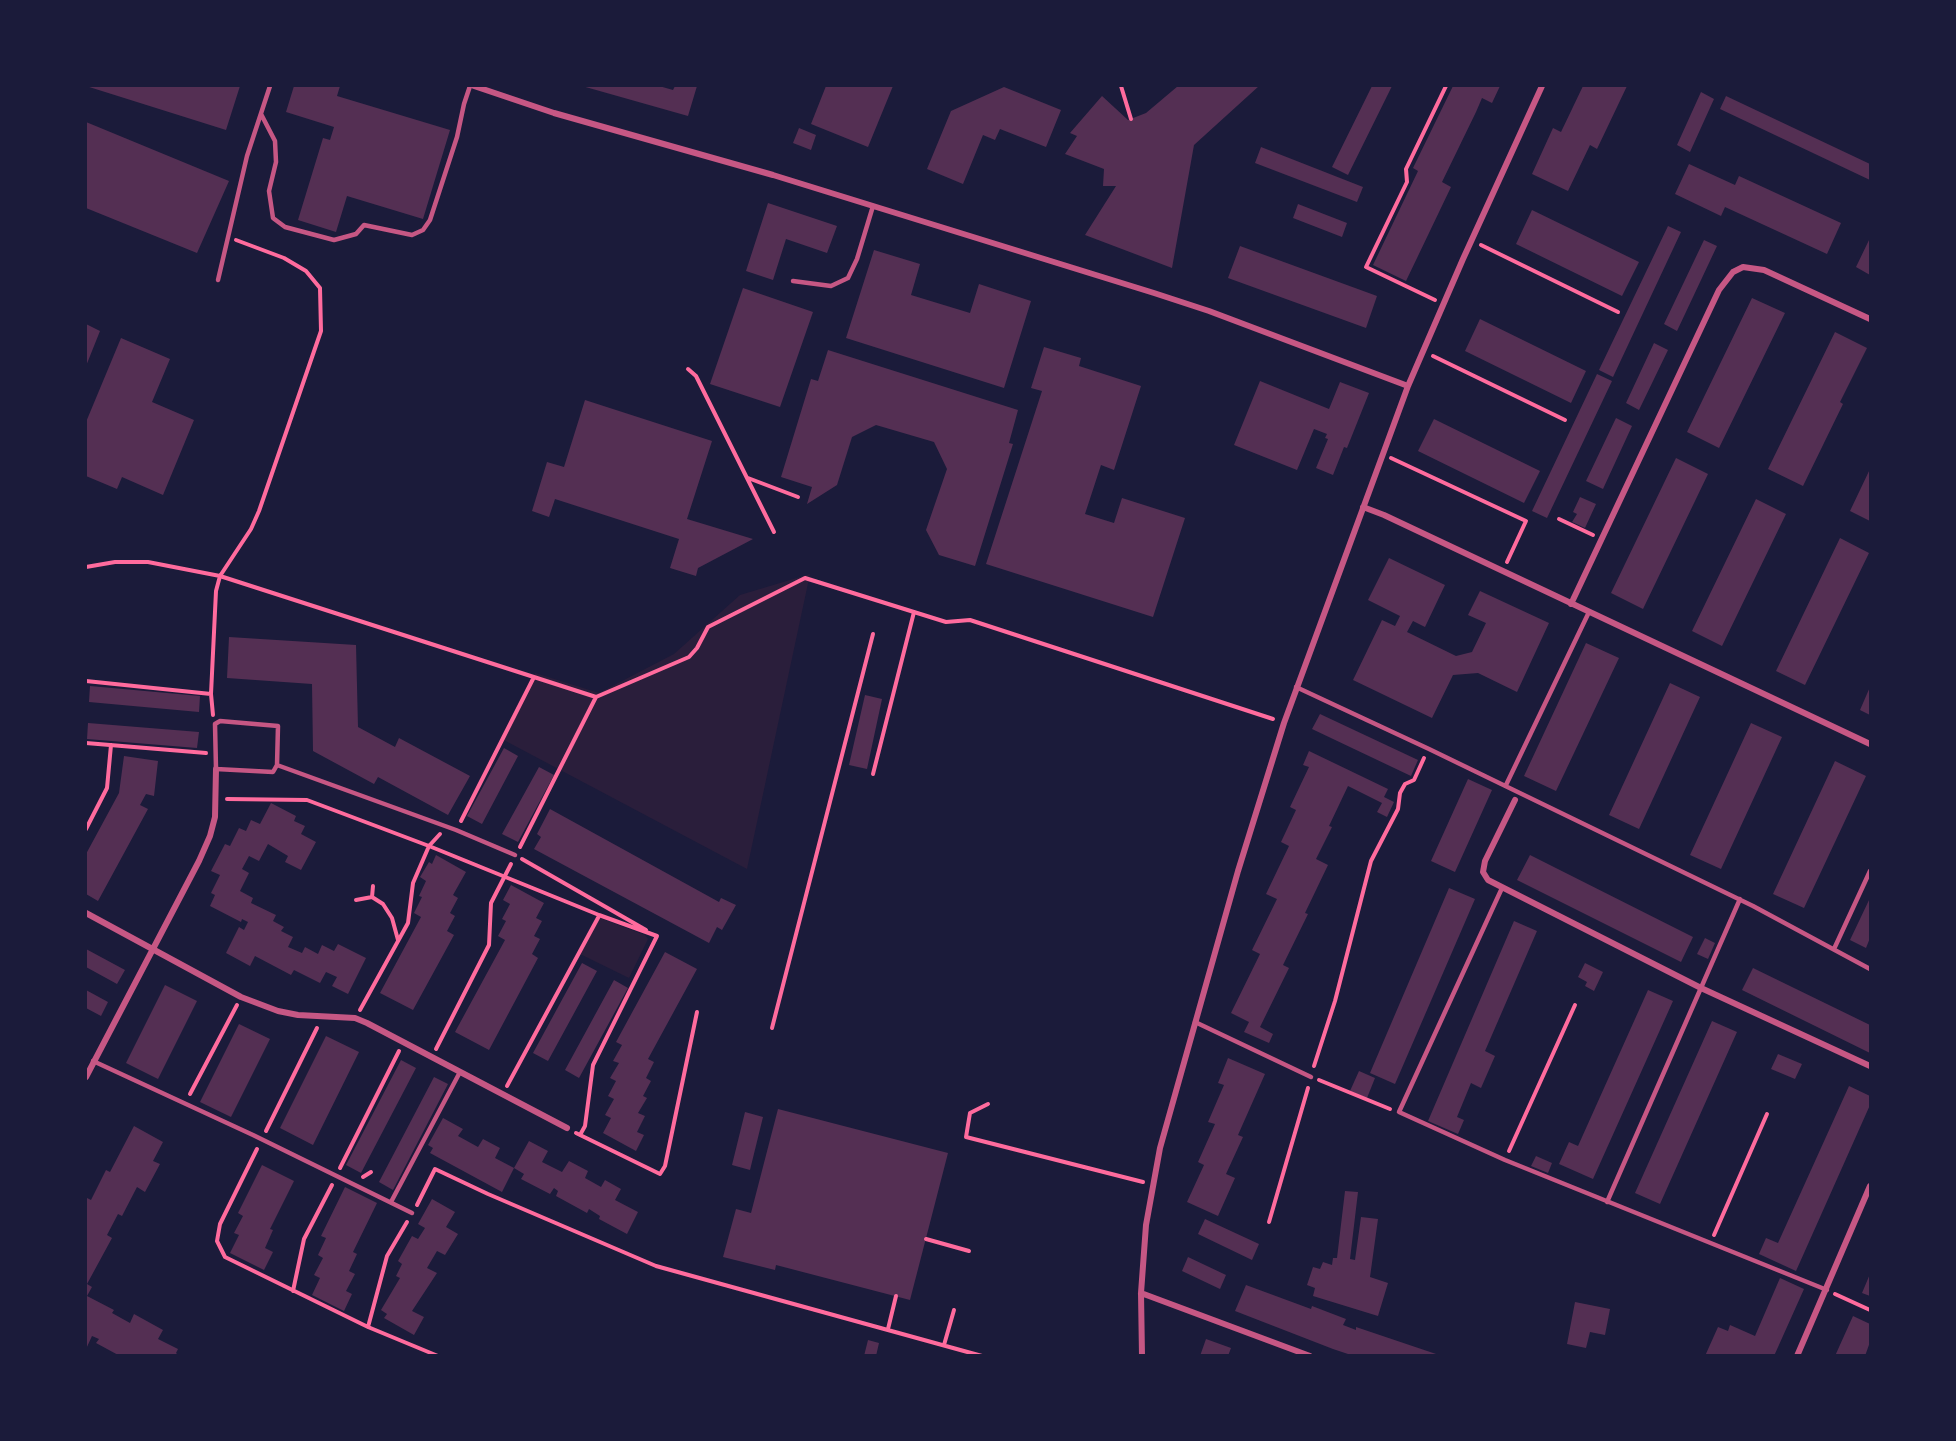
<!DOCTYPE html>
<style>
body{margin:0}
#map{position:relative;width:1956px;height:1441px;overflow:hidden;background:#1b1b3a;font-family:"PT Sans Narrow",sans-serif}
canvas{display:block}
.frame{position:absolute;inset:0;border:87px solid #1b1b3a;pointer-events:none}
</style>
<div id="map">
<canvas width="1956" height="1441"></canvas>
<div class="frame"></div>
</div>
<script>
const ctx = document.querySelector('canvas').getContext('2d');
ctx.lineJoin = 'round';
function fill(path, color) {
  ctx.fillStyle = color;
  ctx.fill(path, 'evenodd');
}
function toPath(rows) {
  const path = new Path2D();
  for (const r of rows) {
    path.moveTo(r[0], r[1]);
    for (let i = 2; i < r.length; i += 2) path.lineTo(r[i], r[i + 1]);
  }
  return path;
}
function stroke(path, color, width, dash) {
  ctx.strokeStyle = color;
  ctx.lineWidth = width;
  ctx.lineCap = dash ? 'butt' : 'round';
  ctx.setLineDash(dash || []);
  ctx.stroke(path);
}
const green = toPath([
 [810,574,747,869,500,738,535,673,599,693,674,654,740,595],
 [600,918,645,935,648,939,629,978,580,954]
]);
const building = toPath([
 [86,86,240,86,226,130],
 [294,86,340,86,337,96,450,130,423,219,347,196,336,232,298,220,323,138,330,140,334,127,286,112],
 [582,86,659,86,673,90,675,86,697,86,688,116],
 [826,86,893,86,868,147,811,124],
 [1178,86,1259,86,1194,145,1172,268,1085,235,1116,186,1103,186,1104,169,1065,154,1077,136,1070,133,1102,96,1128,120,1146,113],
 [1372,86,1392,86,1348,175,1332,167],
 [1453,86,1500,86,1492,103,1482,98,1476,112,1442,182,1451,187,1406,281,1373,265,1418,171,1413,168],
 [1583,86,1627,86,1597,149,1590,145,1568,191,1532,174,1553,128,1561,132],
 [1004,87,1061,110,1046,147,1000,129,995,140,983,135,963,184,927,169,951,111],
 [1701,92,1714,99,1690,152,1677,145],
 [1726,96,1870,164,1870,180,1720,109],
 [86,122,229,181,197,253,86,208],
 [799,128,816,135,811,150,793,143],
 [1261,147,1363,187,1357,202,1255,163],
 [1689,164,1735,185,1739,176,1841,223,1827,254,1725,207,1721,216,1675,194],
 [768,203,837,226,827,253,786,239,773,280,746,271],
 [1298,204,1347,223,1342,237,1293,218],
 [1532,210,1639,262,1622,296,1516,244],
 [1668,226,1681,232,1613,377,1599,370],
 [1870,238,1870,275,1856,267],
 [1704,240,1717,246,1677,331,1664,324],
 [1240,246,1377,296,1366,328,1228,278],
 [874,250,920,264,911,295,970,313,979,284,1031,301,1004,388,846,338],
 [743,288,813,312,780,407,710,384],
 [1752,298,1785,313,1719,448,1687,432],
 [1480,319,1586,371,1571,403,1465,351],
 [86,324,100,331,86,366],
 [1835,332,1867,348,1840,402,1843,404,1803,486,1768,469],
 [121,338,170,359,152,402,194,420,163,495,122,477,117,489,86,476,86,422],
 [1654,343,1668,350,1639,410,1626,403],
 [1044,347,1081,358,1079,366,1141,386,1114,470,1101,465,1085,514,1114,523,1122,498,1185,518,1153,617,986,564,1042,391,1031,388],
 [828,350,1018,410,1009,443,1013,444,975,566,939,555,926,530,947,469,934,442,876,425,852,437,837,485,807,504,812,487,781,477,811,379,818,381],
 [1597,374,1612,381,1547,518,1532,511],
 [1260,381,1329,409,1340,382,1369,393,1347,448,1344,447,1333,475,1316,468,1328,439,1325,438,1327,434,1314,429,1297,470,1234,445],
 [585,400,712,441,687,519,753,539,698,568,696,576,670,568,679,539,555,499,549,517,532,511,547,462,564,467],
 [1616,418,1632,426,1603,489,1586,481],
 [1434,419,1540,471,1524,503,1418,451],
 [1676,458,1708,474,1643,609,1611,593],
 [1870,469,1870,521,1850,511],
 [1580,497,1596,504,1585,528,1572,522,1577,514,1573,512],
 [1756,499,1786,514,1722,646,1692,631],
 [1840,538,1869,553,1805,685,1776,671],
 [1389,558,1445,585,1425,627,1413,621,1407,632,1456,656,1472,652,1486,623,1468,615,1480,591,1549,623,1517,692,1478,673,1453,675,1432,718,1353,680,1382,620,1395,626,1400,616,1368,600],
 [229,637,356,645,358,727,395,747,399,738,470,776,448,815,378,777,374,784,313,751,312,684,227,678],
 [1586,643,1619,658,1556,791,1524,776],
 [1670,683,1700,697,1639,829,1609,815],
 [90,686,200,696,199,712,89,702],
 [1870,687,1870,715,1860,710],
 [865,695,882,699,867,769,849,765],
 [1320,714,1418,760,1411,776,1312,729],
 [88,723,199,732,197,748,87,739],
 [1751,723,1782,737,1721,869,1690,855],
 [504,748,518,756,482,824,467,816],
 [1309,751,1388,789,1384,797,1394,802,1387,817,1377,812,1382,803,1348,786,1329,826,1332,827,1316,859,1328,865,1305,913,1308,914,1283,965,1289,968,1260,1027,1273,1034,1269,1043,1244,1032,1249,1022,1231,1013,1260,954,1252,950,1277,899,1266,894,1289,846,1281,842,1296,810,1290,807,1309,767,1303,765],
 [124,756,158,761,154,796,146,794,140,805,148,809,98,901,86,894,86,854,119,793],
 [1835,761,1866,776,1804,908,1773,894],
 [539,767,554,775,518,842,502,834],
 [1468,779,1492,790,1455,872,1431,861],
 [271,803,296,816,294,821,305,826,301,834,316,842,301,870,285,862,288,856,268,844,259,861,249,856,242,869,249,873,240,891,253,898,251,903,276,915,273,921,284,927,281,931,293,937,288,947,302,953,305,947,318,954,322,945,334,951,338,944,366,958,348,994,332,986,337,977,326,972,320,983,294,970,291,975,255,956,250,966,226,953,239,927,244,930,248,922,242,919,241,922,210,906,215,895,211,893,220,875,211,871,225,844,230,846,239,828,246,831,251,820,260,824],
 [550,809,719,902,721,898,736,905,722,930,717,927,709,943,534,849,541,837,537,834],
 [436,855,466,872,453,895,458,898,450,913,455,916,447,931,454,935,413,1010,380,993,421,917,414,913,422,897,419,896,426,881,420,877,429,862,432,864],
 [1530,855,1693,937,1681,962,1517,880],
 [511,885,544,903,536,918,542,921,534,936,540,939,532,954,538,958,489,1050,455,1032,505,940,498,936,506,921,502,919,510,904,503,900],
 [1449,888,1475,899,1395,1084,1370,1073],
 [1870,898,1870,938,1866,948,1850,940],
 [1514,921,1537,931,1485,1051,1495,1056,1481,1088,1471,1083,1457,1117,1464,1120,1458,1134,1428,1121],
 [1705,938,1715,943,1708,959,1697,954],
 [86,949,125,970,117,984,86,967],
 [665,952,697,969,648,1059,654,1062,646,1078,651,1081,643,1096,647,1098,638,1113,645,1116,637,1132,644,1135,636,1151,603,1133,611,1118,605,1115,614,1099,608,1096,616,1081,610,1078,619,1063,613,1061,622,1045,616,1042],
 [582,963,597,971,548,1061,533,1053],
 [1585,963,1603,972,1594,991,1585,986,1587,982,1578,977],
 [1753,968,1870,1025,1870,1053,1742,990],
 [614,980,628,988,579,1078,565,1070],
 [165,985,197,1001,158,1079,126,1063],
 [86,990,108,1002,101,1016,86,1008],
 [1648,990,1673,1001,1593,1179,1559,1164,1569,1142,1578,1146],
 [1712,1021,1737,1032,1660,1204,1635,1193],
 [239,1024,270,1039,231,1117,200,1102],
 [326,1036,359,1052,313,1145,280,1128],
 [1778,1054,1802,1064,1795,1079,1771,1069],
 [1228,1058,1265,1074,1238,1135,1243,1137,1226,1174,1235,1178,1218,1216,1187,1202,1204,1165,1198,1162,1215,1124,1208,1122,1224,1085,1218,1083],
 [401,1060,416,1068,361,1173,346,1165],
 [1359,1071,1375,1078,1367,1098,1350,1091],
 [434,1077,448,1084,393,1190,379,1182],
 [1849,1086,1870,1096,1870,1105,1796,1271,1759,1254,1766,1238,1778,1243],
 [778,1109,948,1153,910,1300,776,1265,775,1270,723,1257,736,1209,751,1213],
 [745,1112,763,1117,750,1170,732,1165],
 [443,1118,463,1129,458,1136,478,1147,483,1139,500,1148,495,1158,514,1168,502,1192,430,1153,433,1148,428,1145],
 [134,1126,163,1142,153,1161,160,1164,145,1192,137,1187,122,1216,118,1214,107,1235,112,1238,87,1284,92,1287,87,1296,114,1310,112,1313,130,1323,134,1314,163,1330,158,1339,178,1349,176,1353,179,1356,120,1356,96,1343,99,1339,92,1336,86,1349,86,1201,87,1198,91,1200,106,1170,110,1172],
 [529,1141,548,1151,542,1162,562,1172,569,1161,588,1171,585,1178,601,1187,605,1180,621,1189,615,1200,638,1212,627,1234,599,1219,600,1216,589,1209,587,1213,556,1196,558,1191,554,1188,550,1194,521,1179,524,1174,514,1168],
 [1536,1156,1552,1163,1548,1173,1531,1166],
 [262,1165,294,1181,270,1229,273,1230,265,1248,273,1252,264,1270,230,1253,239,1235,234,1233,243,1216,238,1213],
 [345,1187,377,1203,353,1252,357,1254,349,1271,355,1274,346,1291,352,1294,344,1311,312,1295,320,1278,314,1275,323,1258,318,1255,326,1238,321,1236],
 [1345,1191,1358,1192,1350,1259,1355,1260,1361,1217,1378,1219,1370,1277,1388,1283,1378,1316,1313,1296,1315,1288,1307,1285,1313,1267,1320,1269,1323,1262,1332,1265,1333,1258,1337,1258],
 [432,1199,455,1212,446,1227,458,1234,445,1255,437,1251,427,1268,437,1273,412,1311,424,1317,414,1335,384,1318,387,1314,381,1310,400,1278,396,1276,402,1264,398,1261,412,1236,418,1239,425,1228,418,1224],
 [1205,1219,1259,1244,1252,1260,1198,1234],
 [1188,1257,1226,1275,1220,1289,1182,1271],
 [1870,1274,1870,1296,1862,1293],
 [1780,1278,1804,1289,1774,1356,1705,1356,1718,1327,1728,1331,1730,1325,1755,1336],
 [1246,1285,1311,1309,1312,1306,1346,1319,1343,1325,1356,1330,1356,1327,1442,1356,1354,1356,1333,1349,1235,1311],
 [1575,1302,1610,1309,1605,1335,1590,1332,1586,1348,1567,1344],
 [1853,1316,1870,1324,1870,1342,1865,1356,1835,1356],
 [1206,1339,1231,1348,1228,1356,1200,1356],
 [868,1340,879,1343,876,1356,864,1356]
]);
const path = toPath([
 [1121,86,1131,119],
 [1481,245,1618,312],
 [1435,300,1366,267,1407,182,1406,169,1446,86],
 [1433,356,1565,420],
 [688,369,696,376,774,532],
 [1391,458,1526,521,1507,562],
 [748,478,798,497],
 [1559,519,1593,535],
 [86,567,115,562,148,562,220,576,596,697,689,657,697,648,708,627,805,578,946,622,970,620,1273,719],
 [86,681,211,694],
 [213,715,211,694,216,591,220,576,251,529,259,511,321,331,320,288,306,271,284,258,236,240],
 [86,743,206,753],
 [873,774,914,612],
 [227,799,307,800,429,846,599,915,657,936],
 [461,821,534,677],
 [86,829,107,788,111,745],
 [520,847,596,697],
 [522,859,646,930],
 [372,897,373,886],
 [356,900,372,897,383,904,392,918,398,940],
 [360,1010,408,923,413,883,429,846,440,834],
 [772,1028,873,634],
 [436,1049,489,945,491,903,511,864],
 [1314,1066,1335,1001,1371,861,1398,809,1400,793,1405,784,1414,780,1424,758],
 [1319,1080,1390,1109],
 [507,1086,599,916],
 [190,1094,237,1005],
 [988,1104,970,1113,966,1137,1143,1182],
 [266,1131,317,1028],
 [576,1133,660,1174,665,1166,697,1012],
 [580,1135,585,1126,593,1065,657,936],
 [257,1149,220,1224,217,1241,225,1257,368,1327,438,1356],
 [1509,1151,1575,1005],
 [340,1168,399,1051],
 [363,1177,371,1172],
 [417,1205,435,1169,488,1194,656,1266,982,1356],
 [1269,1222,1308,1088],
 [1714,1235,1767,1114],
 [926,1239,969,1251],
 [293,1291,304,1239,332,1185],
 [1835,1294,1870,1310],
 [368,1327,387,1256,407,1222],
 [888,1329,896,1296],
 [944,1345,954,1310]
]);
const service = toPath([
 [261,114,275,141,276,162,269,191,273,218,285,227,334,240,356,234,364,225,412,235,423,230,430,220,457,137,464,104,470,86],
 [218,280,247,156,270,86],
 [793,281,831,286,848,278,857,259,873,206],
 [1296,687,1429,749,1753,906,1870,969],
 [220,721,278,726,277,765,273,772,216,769,215,724,220,721],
 [277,765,456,830,515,855],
 [1506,785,1589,612],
 [1502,888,1399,1112,1505,1160,1827,1290],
 [1834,949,1870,871],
 [1195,1022,1311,1077],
 [93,1061,253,1135,412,1213],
 [391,1202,460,1072],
 [1607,1202,1740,899]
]);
const minor = toPath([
 [474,86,554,113,773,175,1154,293,1209,311,1408,386],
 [1363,507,1384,515,1870,744],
 [1571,604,1719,290,1733,272,1743,267,1764,270,1870,319],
 [1515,800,1485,861,1483,872,1488,880,1701,988,1870,1066],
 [86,913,241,997,278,1011,298,1015,355,1018,367,1023,567,1128],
 [86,1077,199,861,210,836,215,817,216,769],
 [1141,1293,1310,1356],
 [1142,1356,1141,1293,1146,1225,1160,1148,1238,871,1284,723,1408,386,1463,259,1542,86],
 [1797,1356,1870,1186]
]);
fill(green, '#2a1e3b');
fill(building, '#542f53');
stroke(path, '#ff6b9d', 4);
stroke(service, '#c65784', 4.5);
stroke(minor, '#c65784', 6);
</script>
